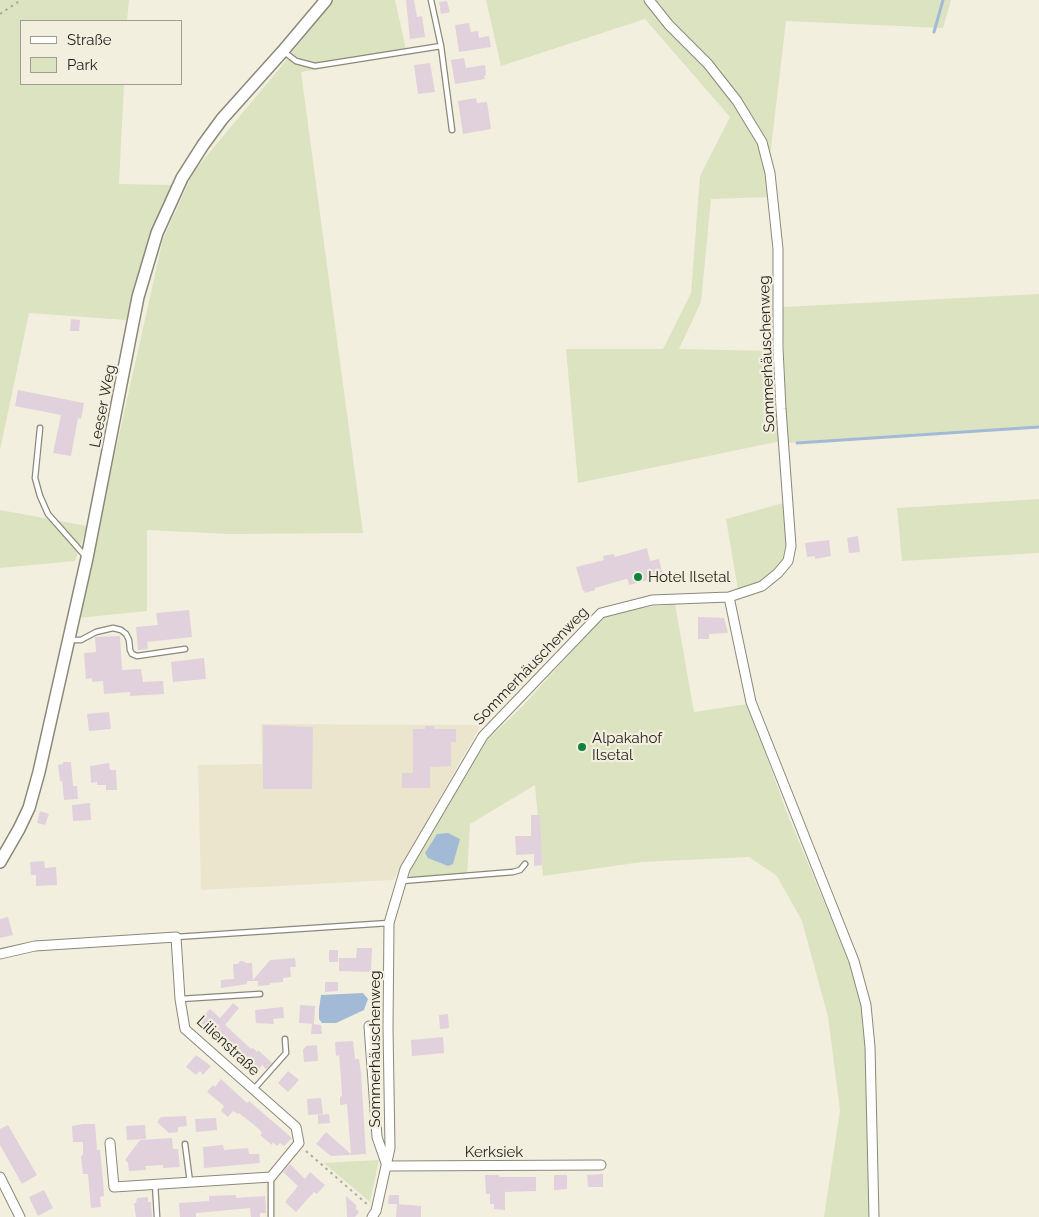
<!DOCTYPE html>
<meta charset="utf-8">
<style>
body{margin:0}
#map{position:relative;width:1039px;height:1217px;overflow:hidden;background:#f3efdf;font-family:Raleway,sans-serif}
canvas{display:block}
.legend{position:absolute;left:20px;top:20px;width:162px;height:65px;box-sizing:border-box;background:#f3efdf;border:1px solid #9f9c90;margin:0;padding:6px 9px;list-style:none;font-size:15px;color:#201f19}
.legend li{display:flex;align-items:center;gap:10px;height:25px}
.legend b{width:25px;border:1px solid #9f9c90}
</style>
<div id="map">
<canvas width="1039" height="1217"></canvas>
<ul class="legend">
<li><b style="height:6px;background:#fff"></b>Straße</li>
<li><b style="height:14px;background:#dce3c1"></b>Park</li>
</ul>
</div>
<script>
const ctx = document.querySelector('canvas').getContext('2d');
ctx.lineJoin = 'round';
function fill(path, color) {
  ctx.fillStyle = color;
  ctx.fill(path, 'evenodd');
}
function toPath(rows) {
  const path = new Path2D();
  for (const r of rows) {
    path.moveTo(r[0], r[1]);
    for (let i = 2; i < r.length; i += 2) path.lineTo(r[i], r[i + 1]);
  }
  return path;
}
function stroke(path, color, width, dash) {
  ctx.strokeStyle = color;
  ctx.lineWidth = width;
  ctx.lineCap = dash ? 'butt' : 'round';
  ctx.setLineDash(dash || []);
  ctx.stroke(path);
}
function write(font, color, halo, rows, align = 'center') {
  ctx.font = font + ' Raleway,sans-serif';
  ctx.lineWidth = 4.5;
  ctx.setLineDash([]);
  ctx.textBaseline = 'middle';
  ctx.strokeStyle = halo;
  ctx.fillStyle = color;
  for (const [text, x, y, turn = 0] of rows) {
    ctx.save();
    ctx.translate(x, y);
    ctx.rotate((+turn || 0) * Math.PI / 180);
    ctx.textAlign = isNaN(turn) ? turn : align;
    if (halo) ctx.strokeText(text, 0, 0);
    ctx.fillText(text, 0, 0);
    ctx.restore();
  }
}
const built = toPath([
 [261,724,481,725,393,880,201,890,198,765,262,764]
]);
const green = toPath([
 [0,0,129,0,127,21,21,21,21,84,124,84,119,184,172,185,151,231,126,320,29,313,0,450],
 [333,0,395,0,407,54,301,72,363,533,229,534,147,530,147,611,78,618,163,239,194,171,279,69],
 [486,0,951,0,943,28,786,21,769,165,765,166,769,197,711,199,701,302,679,349,774,351,781,441,578,483,566,349,663,349,691,293,700,176,730,117,645,19,501,66],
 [1039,294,1039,428,786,443,783,307],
 [1039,499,1039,553,902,561,897,508],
 [783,503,787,547,783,561,775,571,761,582,738,590,726,519],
 [0,510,87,526,75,561,0,568],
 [675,604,694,712,747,704,787,813,849,962,862,1005,866,1047,869,1217,824,1217,840,1110,828,1017,802,921,777,876,749,857,642,862,543,876,535,785,470,824,467,877,411,883,409,867,440,814,488,739,519,710,603,617,629,609],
 [379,1160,370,1202,324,1163]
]);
const water = toPath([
 [448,833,460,839,453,864,448,866,428,858,425,853,437,834],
 [363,993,368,999,364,1010,336,1023,322,1023,319,1019,319,1009,321,995]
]);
const stream = toPath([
 [934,32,943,0],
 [797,443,1039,427]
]);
const building = toPath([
 [406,0,414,0,417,17,422,16,425,37,410,39],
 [447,1,450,12,441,14,439,2],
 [469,23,471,32,478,31,479,38,489,36,491,47,459,52,455,25],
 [464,58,466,68,485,65,486,75,484,76,485,79,455,84,451,60],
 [430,63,435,92,418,94,414,65],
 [476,98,477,103,487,102,491,129,463,134,458,101],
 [71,319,80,320,79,331,70,331],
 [18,390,84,403,81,419,78,418,71,456,53,453,61,415,15,406],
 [858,536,860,552,849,553,847,538],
 [829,540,831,556,815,559,815,556,807,557,805,543],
 [647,548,650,561,659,559,663,576,629,585,628,580,626,579,595,588,595,590,585,593,584,590,583,591,576,567,604,560,603,556,614,554,615,557],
 [189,610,192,637,147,642,148,649,138,650,136,627,158,625,156,613],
 [698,617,724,618,728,633,709,634,709,639,698,639],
 [120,636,122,670,141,669,143,682,163,681,164,694,130,696,130,692,104,694,103,681,92,682,92,678,86,679,84,653,96,652,95,637],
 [204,658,206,679,173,682,171,662],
 [109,712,111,729,89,731,87,714],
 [263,725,313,727,312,789,263,789],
 [425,726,434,726,434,729,456,729,456,742,451,742,451,766,430,767,430,788,402,788,402,773,413,773,413,729,425,729],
 [63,762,71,762,73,786,77,786,78,799,64,800,62,781,60,781,58,765,63,764],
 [109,763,110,770,116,770,117,790,106,790,106,785,97,785,97,782,91,783,90,766],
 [90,803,91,820,73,821,72,805],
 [40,811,49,814,45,825,37,823],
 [531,815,540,815,542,865,534,866,534,854,516,855,515,836,531,836],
 [44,861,45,868,56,867,57,885,36,886,36,875,31,875,30,862],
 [8,917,13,935,0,938,0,919],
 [357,948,372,948,371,972,339,971,339,958,356,958],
 [329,950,338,950,338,962,329,962],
 [295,958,296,967,290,967,291,977,283,978,283,982,270,983,270,985,258,986,258,981,247,981,247,984,221,988,221,980,234,979,233,964,238,964,240,961,243,961,246,963,252,963,253,980,270,960],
 [325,982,338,982,338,991,325,992],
 [233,1003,239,1008,225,1025,251,1049,253,1048,257,1052,258,1050,272,1063,266,1069,262,1065,257,1072,234,1052,232,1053,198,1022,210,1009,220,1018],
 [300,1005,315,1006,314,1024,299,1023],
 [283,1007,284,1018,273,1019,274,1024,256,1023,255,1010],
 [448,1014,449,1028,440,1029,439,1015],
 [312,1024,321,1025,322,1034,311,1034],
 [443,1037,444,1053,412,1056,411,1040],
 [353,1041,355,1059,359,1059,361,1073,366,1154,331,1156,316,1144,326,1132,351,1154,347,1104,340,1105,340,1097,342,1096,341,1078,339,1055,336,1056,335,1042],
 [317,1045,318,1061,304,1062,303,1050,306,1046],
 [196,1055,211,1066,203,1075,200,1071,196,1075,186,1067],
 [288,1071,299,1080,288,1092,278,1083],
 [221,1079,247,1103,249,1101,292,1138,284,1146,280,1143,277,1146,273,1142,272,1145,260,1135,262,1133,259,1129,239,1113,238,1114,233,1111,228,1117,221,1111,224,1106,207,1092,213,1085,215,1087],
 [321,1098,323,1114,308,1115,307,1099],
 [329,1114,330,1123,318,1124,318,1115],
 [186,1116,187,1126,178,1127,178,1132,169,1133,157,1122,161,1117],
 [216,1118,217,1130,196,1132,195,1119],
 [83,1124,95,1124,97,1150,100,1150,103,1180,104,1196,100,1197,101,1207,91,1208,88,1174,83,1174,81,1157,83,1154,83,1142,73,1142,72,1126],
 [8,1125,37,1175,22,1184,0,1145,0,1129],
 [145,1125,146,1139,127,1140,126,1126],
 [172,1138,173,1149,178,1149,180,1167,163,1168,163,1165,145,1166,146,1170,129,1171,128,1163,125,1160,140,1140],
 [223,1145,224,1150,248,1148,249,1154,259,1154,260,1163,204,1168,203,1147],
 [290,1164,305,1179,310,1172,325,1185,317,1194,314,1192,296,1212,285,1202,298,1186,283,1172],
 [603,1174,603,1187,588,1187,587,1175],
 [485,1175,499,1175,499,1177,536,1177,536,1191,505,1192,505,1210,494,1209,494,1204,490,1204,490,1194,486,1194],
 [554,1175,567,1175,567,1189,554,1190],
 [44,1190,53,1208,38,1216,29,1197],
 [236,1195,236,1198,265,1196,266,1213,260,1213,260,1217,251,1217,250,1208,196,1213,196,1217,180,1217,179,1203,209,1201,209,1196],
 [389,1195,399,1195,399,1204,388,1204],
 [346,1196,356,1205,356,1209,359,1212,355,1217,347,1217],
 [148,1197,148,1202,151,1202,152,1217,136,1217,134,1203,136,1203,137,1198],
 [397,1204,421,1206,421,1217,396,1217]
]);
const path = toPath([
 [0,14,21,0],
 [306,1151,368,1205]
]);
const lane = toPath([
 [431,0,441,46,452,130],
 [283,51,296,61,315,66,441,46],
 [40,428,35,478,40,496,48,514,86,557],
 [70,640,81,640,96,632,113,628,121,630,126,634,129,640,130,650,132,654,137,656,185,649],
 [402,881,513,872,520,870,525,864],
 [176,937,389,923],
 [180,999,260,994],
 [254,1089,286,1053,285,1039],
 [185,1144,190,1182],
 [155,1184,157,1217],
 [271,1217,271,1177]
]);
const street = toPath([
 [729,597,751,702,854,961,866,1005,870,1047,874,1217],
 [0,954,35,946,176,937,180,999,185,1029,296,1127,299,1143,271,1177,114,1187,110,1143],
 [369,1026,377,1137,387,1166,601,1165],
 [0,1177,20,1217],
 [372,1217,376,1211,390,1148,388,1028,389,923,405,869,483,736,601,613,652,600,729,597,762,586,778,573,788,561,791,546,781,409,778,348,778,249,770,173,762,142,737,101,708,64,669,25,649,0]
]);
const secondary = toPath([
 [0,862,19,829,29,808,39,772,87,558,138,297,157,233,182,178,203,145,222,119,283,51,326,0]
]);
const markers = [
 [638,577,5,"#0e833b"],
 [582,747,5,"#0e833b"]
];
const streetNames = [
 ["Sommerhäuschenweg",767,354,-92],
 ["Leeser Weg",103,406,-79],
 ["Sommerhäuschenweg",531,666,-46],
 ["Lilienstraße",228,1046,43],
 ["Sommerhäuschenweg",375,1049,-90],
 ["Kerksiek",494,1152]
];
const poiNames = [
 ["Hotel Ilsetal",648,577],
 ["Alpakahof",592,738],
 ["Ilsetal",592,755]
];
fill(built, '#ebe5ce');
fill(green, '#dce3c1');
fill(water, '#a2bad6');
stroke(stream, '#a2bad6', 3);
fill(building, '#e0d1dc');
stroke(lane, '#8c8879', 7);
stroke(street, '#8c8879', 11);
stroke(secondary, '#8c8879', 14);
stroke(path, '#aba89c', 2, [2.5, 4]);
stroke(lane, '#fff', 4.5);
stroke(street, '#fff', 9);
stroke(secondary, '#fff', 11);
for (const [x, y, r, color] of markers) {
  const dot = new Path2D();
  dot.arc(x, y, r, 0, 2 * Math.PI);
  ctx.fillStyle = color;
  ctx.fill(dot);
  stroke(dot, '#f3efdf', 2);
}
write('15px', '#201f19', '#f3efdf', streetNames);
write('15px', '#201f19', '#f3efdf', poiNames, 'left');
</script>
